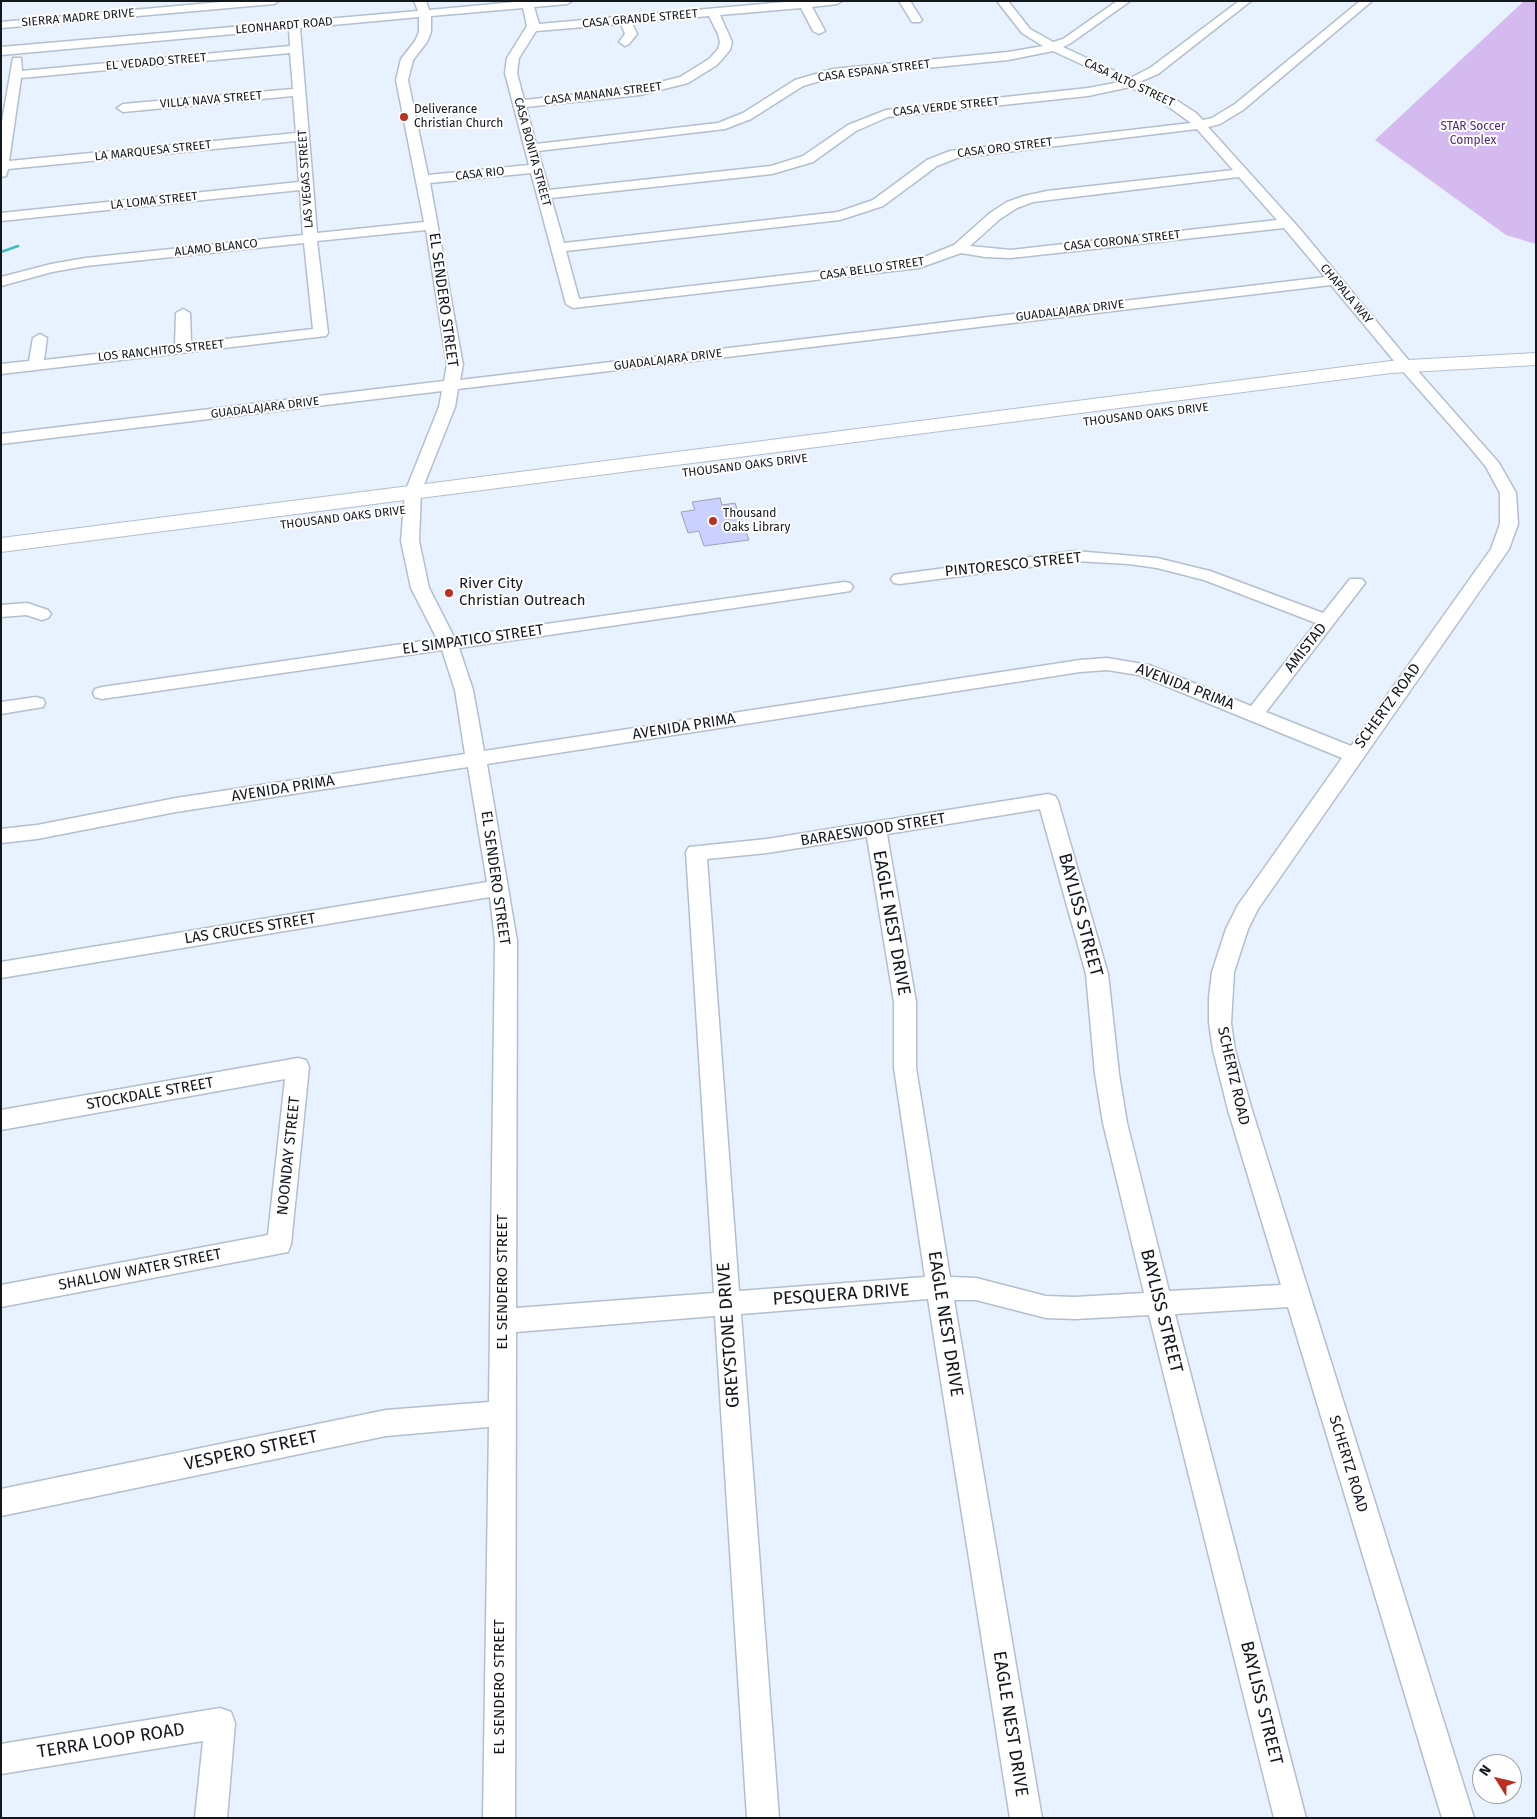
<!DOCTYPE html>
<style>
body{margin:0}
#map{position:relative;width:1537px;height:1819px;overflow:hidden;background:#e8f2fe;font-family:"Fira Sans",sans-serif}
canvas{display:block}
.frame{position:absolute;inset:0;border:2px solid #13181d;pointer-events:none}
.north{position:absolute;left:1472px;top:1754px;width:50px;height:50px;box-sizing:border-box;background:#fefefe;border:1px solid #a0a2a4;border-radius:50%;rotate:306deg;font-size:14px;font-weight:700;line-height:20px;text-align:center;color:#13181d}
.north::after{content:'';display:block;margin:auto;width:18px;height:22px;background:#bc2f23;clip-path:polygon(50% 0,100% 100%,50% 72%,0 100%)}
</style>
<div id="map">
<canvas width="1537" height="1819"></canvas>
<div class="frame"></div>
<div class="north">N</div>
</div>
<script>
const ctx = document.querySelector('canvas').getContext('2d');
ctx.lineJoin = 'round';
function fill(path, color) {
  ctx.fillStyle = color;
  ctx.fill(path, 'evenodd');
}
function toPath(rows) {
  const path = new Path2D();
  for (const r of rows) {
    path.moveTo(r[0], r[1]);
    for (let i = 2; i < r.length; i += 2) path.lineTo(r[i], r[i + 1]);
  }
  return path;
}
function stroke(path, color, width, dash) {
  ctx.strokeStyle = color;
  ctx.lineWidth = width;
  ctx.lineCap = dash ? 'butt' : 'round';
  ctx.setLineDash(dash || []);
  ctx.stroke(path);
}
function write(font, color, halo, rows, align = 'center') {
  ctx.font = font + ' "Fira Sans",sans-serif';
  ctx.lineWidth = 4;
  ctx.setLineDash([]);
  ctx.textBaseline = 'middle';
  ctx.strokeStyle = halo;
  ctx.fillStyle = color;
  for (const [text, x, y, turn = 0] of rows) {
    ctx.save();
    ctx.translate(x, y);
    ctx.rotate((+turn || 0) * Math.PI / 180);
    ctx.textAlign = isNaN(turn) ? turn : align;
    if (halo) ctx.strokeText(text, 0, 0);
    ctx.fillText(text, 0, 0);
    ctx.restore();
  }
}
const green = toPath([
 [1524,1,1536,1,1536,244,1506,235,1375,140]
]);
const stream = toPath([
 [493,1,508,1],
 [1,252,18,246]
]);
const building = toPath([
 [720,498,722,505,735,503,749,540,704,546,699,531,688,533,681,512,695,510,692,502,720,498]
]);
const minor = toPath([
 [232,1,279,1,274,4,1,28,1,22,232,1],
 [414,1,426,1,429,10,526,1,572,1,567,4,534,7,539,24,796,1,842,1,837,4,812,7,825,31,819,34,813,31,801,8,720,15,732,42,730,50,717,65,688,83,640,95,526,107,536,144,718,123,743,113,795,80,833,69,1008,52,1043,46,1022,33,997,1,1008,1,1030,29,1053,42,1063,39,1117,1,1130,1,1071,43,1063,47,1130,78,1150,68,1239,1,1251,1,1158,74,1139,82,1173,98,1196,113,1203,120,1212,118,1235,104,1360,1,1372,1,1243,110,1220,124,1208,127,1300,229,1410,362,1499,463,1516,493,1518,524,1509,549,1258,909,1248,929,1234,972,1231,1023,1235,1050,1252,1110,1474,1818,1442,1818,1288,1307,1175,1314,1306,1818,1274,1818,1149,1315,1075,1319,1046,1318,976,1300,954,1300,1042,1818,1010,1818,928,1299,741,1314,779,1818,747,1818,715,1316,516,1332,515,1818,483,1818,489,1427,386,1436,1,1516,1,1489,386,1410,489,1402,495,941,490,897,1,978,1,962,487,882,468,767,176,812,37,839,1,843,1,829,37,825,176,798,465,754,455,690,442,650,102,699,95,697,93,693,95,689,102,687,437,639,411,588,401,541,405,492,439,407,442,391,1,444,1,434,444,381,447,365,426,230,317,241,328,333,326,336,1,374,1,364,29,361,33,338,40,334,47,338,44,360,175,345,176,313,183,309,190,313,191,343,313,329,304,243,86,266,52,272,1,286,1,277,51,264,86,258,303,235,300,190,1,221,1,213,299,182,296,141,8,169,6,176,1,177,1,127,13,58,21,58,22,71,290,46,289,29,1,55,1,47,418,11,414,1],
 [523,8,527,26,507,58,505,73,529,165,428,175,408,80,413,60,427,42,431,32,431,16,523,8],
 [709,16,718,34,720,42,718,49,709,59,680,77,640,87,524,100,517,73,519,58,536,31,621,24,625,34,619,42,625,46,629,44,637,34,632,23,709,16],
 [419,17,419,32,415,41,401,59,396,80,424,222,317,233,300,28,419,17],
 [1053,51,1120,82,1088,88,886,110,848,125,803,156,771,166,549,190,538,151,725,129,751,119,803,86,834,77,1008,60,1053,51],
 [290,53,293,89,123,104,117,108,123,112,293,96,296,133,9,161,21,78,290,53],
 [1130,87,1165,104,1191,123,950,151,927,160,873,200,838,212,564,243,551,198,772,174,813,162,856,131,888,117,1088,96,1130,87],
 [1197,129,1233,170,1047,191,1024,196,1007,202,990,213,954,245,917,260,579,299,566,251,840,220,883,206,937,166,957,158,1197,129],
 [531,173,566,304,573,308,919,268,961,253,985,257,1011,258,1284,228,1325,277,460,380,463,365,430,183,531,173],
 [1239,177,1277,220,1011,250,970,246,1000,219,1017,208,1033,202,1239,177],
 [1331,285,1400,368,1473,451,1486,467,1500,493,1500,524,1491,549,1351,746,1266,712,1362,587,1365,583,1362,579,1350,579,1323,613,1210,571,1157,558,1075,551,900,574,894,575,891,579,894,583,900,584,1075,561,1129,564,1157,568,1204,580,1316,623,1251,706,1149,665,1107,658,1080,660,484,751,473,690,459,648,844,592,850,591,853,587,850,583,844,582,454,637,429,588,419,541,421,492,455,407,458,389,1331,285],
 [1107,670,1139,675,1342,758,1238,905,1226,929,1212,972,1209,997,1209,1023,1213,1050,1228,1110,1281,1285,1169,1291,1127,1123,1119,1074,1108,974,1058,801,1055,796,1048,794,767,839,689,847,686,852,714,1293,516,1308,517,941,487,764,1080,672,1107,670],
 [1040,809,1086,974,1095,1074,1103,1123,1144,1293,1075,1297,1046,1296,976,1278,950,1277,916,1068,916,1002,887,834,1040,809],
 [867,837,894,1002,894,1068,925,1277,739,1291,707,859,767,853,867,837],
 [899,1,910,1,922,20,920,22,912,22,899,1],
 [27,603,48,610,51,614,48,618,42,620,26,615,1,617,1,605,27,603],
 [36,697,43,699,45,703,43,707,1,714,1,702,36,697],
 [298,1058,306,1060,309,1067,291,1244,288,1252,1,1307,1,1285,268,1235,285,1079,1,1130,1,1110,298,1058],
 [220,1708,231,1712,235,1723,227,1818,195,1818,203,1741,1,1774,1,1744,220,1708]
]);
const major = toPath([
 [1536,353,1536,365,1391,373,1,552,1,538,1391,361,1536,353]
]);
const markers = [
 [404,117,5,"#bc2f23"],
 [713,521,5,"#bc2f23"],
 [449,593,5,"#bc2f23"]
];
const farStreetnames = [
 ["SIERRA MADRE DRIVE",78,18,-5],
 ["CASA GRANDE STREET",640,19,-5],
 ["LEONHARDT ROAD",284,26,-5],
 ["EL VEDADO STREET",156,62,-5],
 ["CASA ESPANA STREET",874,71,-7],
 ["CASA ALTO STREET",1129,83,25],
 ["CASA MANANA STREET",603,94,-7],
 ["VILLA NAVA STREET",211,100,-5],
 ["CASA VERDE STREET",946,107,-6],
 ["CASA ORO STREET",1005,148,-7],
 ["LA MARQUESA STREET",153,151,-6],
 ["CASA BONITA STREET",532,152,75],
 ["CASA RIO",480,174,-6],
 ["LAS VEGAS STREET",306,179,-94],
 ["LA LOMA STREET",154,201,-6],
 ["CASA CORONA STREET",1122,241,-6],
 ["ALAMO BLANCO",216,248,-6],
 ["CASA BELLO STREET",872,269,-8],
 ["CHAPALA WAY",1346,294,50],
 ["GUADALAJARA DRIVE",1070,311,-7],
 ["LOS RANCHITOS STREET",161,351,-6],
 ["GUADALAJARA DRIVE",668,360,-7],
 ["GUADALAJARA DRIVE",265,408,-7],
 ["THOUSAND OAKS DRIVE",1146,415,-7],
 ["THOUSAND OAKS DRIVE",745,466,-7],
 ["THOUSAND OAKS DRIVE",343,518,-7]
];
const farPoinames = [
 ["Deliverance",414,110],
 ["Christian Church",414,124],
 ["Thousand",723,514],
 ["Oaks Library",723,528]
];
const farParknames = [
 ["STAR Soccer",1473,127],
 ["Complex",1473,141]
];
const streetNames = [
 ["EL SENDERO STREET",443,300,82],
 ["PINTORESCO STREET",1013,565,-6],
 ["EL SIMPATICO STREET",473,640,-8],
 ["AMISTAD",1306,648,-52],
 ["AVENIDA PRIMA",1185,687,21],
 ["SCHERTZ ROAD",1388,706,-54],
 ["AVENIDA PRIMA",684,727,-9],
 ["AVENIDA PRIMA",283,789,-9],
 ["BARAESWOOD STREET",873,830,-9],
 ["EL SENDERO STREET",495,878,82],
 ["LAS CRUCES STREET",250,929,-9],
 ["SCHERTZ ROAD",1233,1076,77],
 ["STOCKDALE STREET",150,1094,-10],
 ["NOONDAY STREET",289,1156,-84],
 ["SHALLOW WATER STREET",140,1270,-11],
 ["EL SENDERO STREET",503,1282,-90],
 ["SCHERTZ ROAD",1348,1464,73],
 ["EL SENDERO STREET",500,1687,-90]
];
const poiNames = [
 ["River City",459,584],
 ["Christian Outreach",459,601]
];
const nearStreetnames = [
 ["BAYLISS STREET",1080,915,75],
 ["EAGLE NEST DRIVE",891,923,80],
 ["PESQUERA DRIVE",841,1295,-4],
 ["BAYLISS STREET",1161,1311,76],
 ["EAGLE NEST DRIVE",945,1324,81],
 ["GREYSTONE DRIVE",729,1335,-94],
 ["VESPERO STREET",251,1451,-12],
 ["BAYLISS STREET",1261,1703,76],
 ["EAGLE NEST DRIVE",1010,1724,81],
 ["TERRA LOOP ROAD",111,1741,-9]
];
fill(green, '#d4baef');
stroke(stream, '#42bcbe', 2.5);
fill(building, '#cbd1ff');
stroke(building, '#9ea1b2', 1);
stroke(minor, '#b2bfce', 3);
stroke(major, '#b2bfce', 2);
fill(minor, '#fff');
fill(major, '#fff');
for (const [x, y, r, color] of markers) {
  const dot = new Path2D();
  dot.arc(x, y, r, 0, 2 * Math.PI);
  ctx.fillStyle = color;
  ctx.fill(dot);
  stroke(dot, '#fefefe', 2);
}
write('12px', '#13181d', '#fefefe', farStreetnames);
write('12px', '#13181d', '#fefefe', farPoinames, 'left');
write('12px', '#552779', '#fefefe', farParknames);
write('15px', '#13181d', '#fefefe', streetNames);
write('15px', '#13181d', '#fefefe', poiNames, 'left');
write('18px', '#13181d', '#fefefe', nearStreetnames);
</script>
